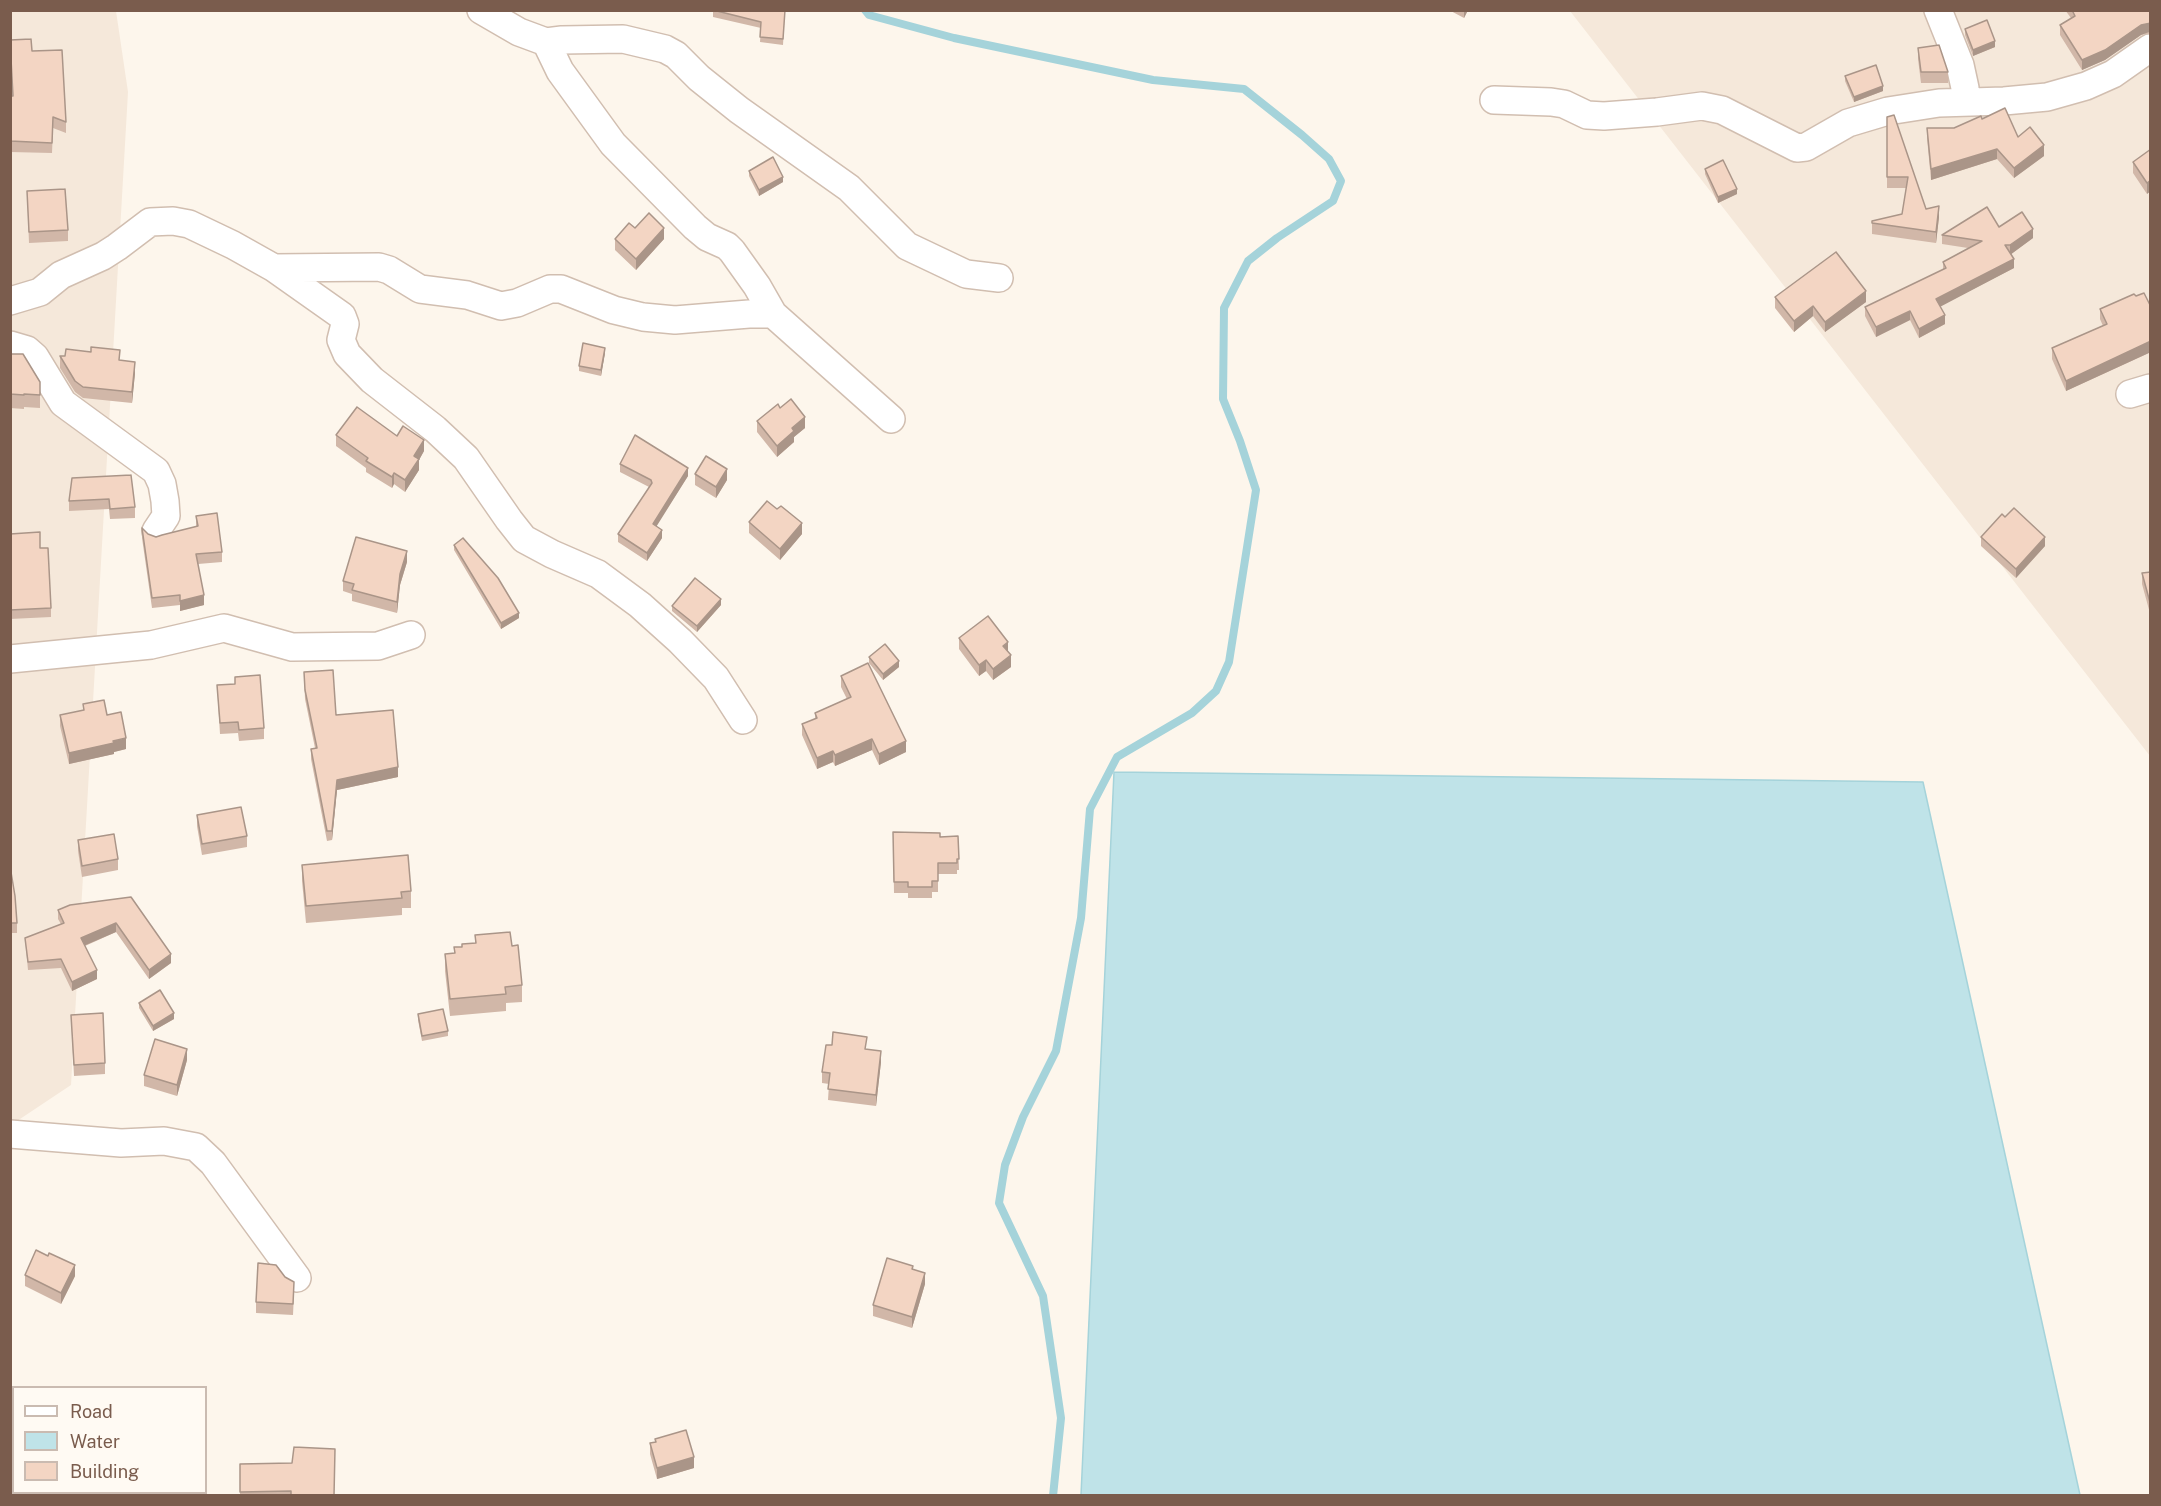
<!DOCTYPE html>
<style>
body{margin:0}
#map{position:relative;width:2161px;height:1506px;overflow:hidden;background:#fdf6ec;font-family:"Public Sans",sans-serif}
canvas{display:block}
.frame{position:absolute;inset:0;border:12px solid #7a5c4d;pointer-events:none}
.legend{position:absolute;left:12px;top:1386px;width:195px;height:108px;box-sizing:border-box;background:#fffaf3;border:2px solid #cabbb1;margin:0;padding:8px 10px;list-style:none;font-size:18px;color:#7a5c4d}
.legend li{display:flex;align-items:center;gap:12px;height:30px}
.legend b{width:30px;border:2px solid #cabbb1}
</style>
<div id="map">
<canvas width="2161" height="1506"></canvas>
<div class="frame"></div>
<ul class="legend">
<li><b style="height:8px;background:#fff"></b>Road</li>
<li><b style="height:16px;background:#bfe3e8"></b>Water</li>
<li><b style="height:16px;background:#f3d5c3"></b>Building</li>
</ul>
</div>
<script>
const ctx = document.querySelector('canvas').getContext('2d');
ctx.lineJoin = 'round';
function fill(path, color) {
  ctx.fillStyle = color;
  ctx.fill(path, 'evenodd');
}
function toPath(rows) {
  const path = new Path2D();
  for (const r of rows) {
    path.moveTo(r[0], r[1]);
    for (let i = 2; i < r.length; i += 2) path.lineTo(r[i], r[i + 1]);
  }
  return path;
}
function stroke(path, color, width, dash) {
  ctx.strokeStyle = color;
  ctx.lineWidth = width;
  ctx.lineCap = dash ? 'butt' : 'round';
  ctx.setLineDash(dash || []);
  ctx.stroke(path);
}
const residential = toPath([
 [11,11,116,11,128,92,71,1085,11,1125],
 [1570,11,2150,11,2150,756]
]);
const water = toPath([
 [1114,772,1923,782,2080,1495,1081,1495,1114,772]
]);
const stream = toPath([
 [865,10,869,15,954,38,1153,80,1244,89,1302,135,1329,159,1341,181,1333,201,1277,238,1248,261,1224,308,1223,399,1240,441,1256,490,1229,662,1216,691,1192,713,1117,757,1090,809,1081,918,1056,1051,1023,1117,1005,1165,999,1203,1043,1296,1061,1418,1053,1496]
]);
const minor = toPath([
 [481,10,519,32,546,42,562,40,623,39,665,49,676,55,699,78,739,110,849,188,907,246,966,274,999,278],
 [1938,10,1960,65,1965,88,1965,102],
 [546,42,560,71,613,144,695,227,707,237,727,246,732,251,757,286,773,314],
 [1494,100,1551,102,1564,104,1587,115,1604,116,1657,112,1702,106,1722,110,1797,148,1806,147,1848,123,1888,111,1939,103,2004,101,2047,97,2086,86,2113,74,2150,48],
 [274,268,342,316,345,324,341,340,347,354,372,380,435,429,466,458,509,520,524,539,552,554,598,574,640,605,680,641,716,678,743,720],
 [10,301,40,292,61,275,103,256,117,247,150,222,173,221,189,224,233,245,274,268,379,267,389,270,420,289,467,295,501,306,517,303,550,289,561,289,614,310,643,317,675,320,749,314,773,314,891,419],
 [10,345,27,350,35,357,63,403,156,471,162,484,165,501,166,516,156,531],
 [2130,394,2150,388],
 [10,659,151,645,224,628,292,647,378,646,411,635],
 [10,1134,121,1143,164,1141,196,1147,213,1163,297,1278]
]);
const wall = toPath([
 [713,10,785,10,783,45,760,42,761,28,713,17],
 [1449,10,1468,10,1464,18],
 [2065,10,2151,10,2151,33,2141,35,2105,60,2082,70,2060,35,2060,25,2071,18],
 [1965,29,1995,47,1973,56,1965,35],
 [10,40,32,51,66,122,66,133,53,128,52,153,10,152,10,96,12,96],
 [1918,48,1948,72,1948,83,1921,83,1918,59],
 [1845,76,1883,91,1854,102,1845,81],
 [1887,117,1926,209,1939,217,1936,243,1872,234,1872,221,1902,214,1906,188,1887,188],
 [1982,119,2018,137,2044,156,2014,178,1997,159,1931,180,1927,138,1927,128,1954,128],
 [2151,149,2147,194,2133,173,2133,162],
 [1705,169,1737,194,1718,203,1705,174],
 [749,171,783,182,759,196,749,176],
 [27,191,68,230,68,241,29,243],
 [1999,227,2033,238,2011,254,2014,268,1940,306,1945,324,1919,338,1910,320,1876,337,1865,316,1865,307,1943,270,1943,262,1968,248,1942,244,1942,235],
 [635,228,664,239,636,270,615,250,615,239],
 [2136,296,2151,307,2151,352,2066,391,2052,359,2052,348,2103,326,2100,319,2100,309],
 [1775,297,1866,302,1825,332,1813,316,1794,332,1775,308],
 [10,350,11,354,40,382,40,408,24,407,24,409,10,408],
 [605,353,601,376,579,371,579,366],
 [60,356,120,360,135,373,132,403,83,398,75,392,60,368],
 [780,408,805,428,794,437,794,442,777,457,757,432,757,421],
 [336,435,397,436,424,451,419,460,419,470,405,492,394,484,392,488,366,472,366,468,336,446],
 [620,464,688,476,656,526,662,538,647,561,618,542,618,534,649,487,620,472],
 [695,474,727,480,716,498,695,485],
 [72,478,135,507,135,518,110,519,109,509,69,511,69,501],
 [196,516,222,552,222,562,198,564,204,605,180,611,180,605,152,608,142,538,142,528,148,534,156,537,196,527],
 [2005,517,2045,546,2016,578,1981,546,1981,537],
 [749,522,802,534,780,560,749,533],
 [10,534,40,548,51,608,51,617,10,619],
 [454,545,519,618,501,629,454,550],
 [407,562,400,585,397,613,352,601,352,594,343,591,343,581],
 [2151,572,2151,617,2142,584,2142,573],
 [721,605,697,632,672,611,672,606],
 [959,638,1011,667,993,680,986,671,979,676,959,649],
 [869,657,899,667,883,680,869,663],
 [304,672,336,715,398,777,337,790,332,840,327,841,311,759,311,749,315,748,305,699],
 [841,676,906,752,879,765,872,750,835,766,833,762,817,769,802,735,802,724,815,719,815,713,847,699,841,687],
 [235,684,264,728,264,739,239,741,238,733,220,734,217,685],
 [83,704,107,715,126,749,114,752,114,754,69,764,60,726,60,715,83,710],
 [197,815,247,836,247,847,202,855,197,826],
 [893,832,940,837,958,836,959,870,957,870,957,874,938,874,938,892,932,892,932,898,908,898,908,893,894,893],
 [78,840,118,859,118,870,82,877,78,851],
 [302,865,411,891,411,908,402,908,402,915,306,923,302,881],
 [10,866,17,923,17,933,10,933],
 [131,897,171,963,149,979,116,932,85,946,97,979,72,991,61,968,28,970,25,938,61,924,58,919,58,910],
 [475,935,512,946,522,985,522,1002,506,1003,506,1011,450,1016,445,971,445,954,454,954,454,947,462,947,475,943],
 [139,1003,174,1019,153,1031,139,1008],
 [418,1014,448,1031,448,1036,422,1041,418,1020],
 [71,1015,105,1063,105,1074,74,1076],
 [867,1049,881,1062,876,1106,828,1100,829,1084,822,1083,822,1072],
 [187,1060,177,1096,144,1086,144,1075],
 [913,1269,925,1284,912,1328,873,1316,873,1305],
 [25,1275,75,1276,61,1304,25,1286],
 [294,1293,293,1315,256,1313,256,1302],
 [655,1439,694,1468,657,1479,650,1454,650,1443,655,1442],
 [292,1463,334,1496,240,1496,240,1464]
]);
const shadedWall = toPath([
 [1464,10,1468,10,1464,18],
 [2149,22,2149,32,2141,35,2105,60,2082,70,2082,60,2141,25],
 [1995,41,1995,47,1973,56,1973,50],
 [1883,86,1883,91,1854,102,1854,97],
 [2044,145,2044,156,2014,178,2014,168],
 [1997,149,1997,159,1931,180,1931,169],
 [783,177,783,182,759,196,759,190],
 [2151,180,2151,191,2147,194,2147,183],
 [1737,189,1737,194,1718,203,1718,197],
 [1939,206,1939,217,1936,243,1936,232],
 [664,228,664,239,636,270,636,259],
 [2033,229,2033,238,2010,255,2010,245],
 [2014,259,2014,268,1936,309,1936,299],
 [1866,291,1866,302,1825,332,1825,322],
 [1813,306,1813,316,1794,332,1794,321],
 [1910,311,1910,320,1876,337,1876,327],
 [1945,315,1945,324,1919,338,1919,329],
 [2151,341,2151,352,2066,391,2066,381],
 [605,348,605,353,601,376,601,370],
 [135,362,135,373,132,403,132,392],
 [805,417,805,428,794,437,794,442,777,457,777,446,792,428],
 [424,440,424,451,419,460,419,470,405,492,405,480,414,456],
 [688,468,688,476,653,532,653,524],
 [727,469,727,480,716,498,716,487],
 [394,473,394,484,392,488,392,477],
 [802,523,802,534,780,560,780,549],
 [662,530,662,538,647,561,647,553],
 [2045,537,2045,546,2016,578,2016,569],
 [407,551,407,562,400,585,397,613,397,602,400,574],
 [204,595,204,605,180,611,180,601],
 [721,599,721,605,697,632,697,626],
 [519,613,519,618,501,629,501,623],
 [1008,642,1008,653,1003,646],
 [1011,655,1011,667,993,680,993,669],
 [986,660,986,671,979,676,979,665],
 [899,661,899,667,883,680,883,674],
 [126,738,126,749,114,752,114,754,69,764,69,753],
 [872,739,872,750,835,766,835,755],
 [906,741,906,752,879,765,879,754],
 [833,751,833,762,817,769,817,758],
 [398,767,398,777,337,790,332,840,332,831,337,780],
 [116,923,116,932,81,947,81,938],
 [171,954,171,963,149,979,149,970],
 [97,970,97,979,72,991,72,982],
 [174,1013,174,1019,153,1031,153,1026],
 [187,1049,187,1060,177,1096,177,1085],
 [881,1051,881,1062,876,1106,876,1095],
 [75,1265,75,1276,61,1304,61,1293],
 [925,1273,925,1284,912,1328,912,1317],
 [694,1457,694,1468,657,1479,657,1468]
]);
const building = toPath([
 [713,10,785,10,783,39,760,37,761,22,713,10],
 [2072,10,2151,10,2151,23,2141,25,2105,50,2082,60,2060,25,2075,16,2072,10],
 [1987,20,1995,41,1973,50,1965,29,1987,20],
 [31,39,32,51,62,50,66,122,53,117,52,143,10,141,10,96,13,96,10,40,31,39],
 [1939,45,1948,72,1921,72,1918,48,1939,45],
 [1876,65,1883,86,1854,97,1845,76,1876,65],
 [2005,108,2018,137,2030,127,2044,145,2014,168,1997,149,1931,169,1927,128,1954,128,1981,116,1982,119,2005,108],
 [1894,115,1926,209,1939,206,1936,232,1872,223,1872,221,1902,214,1908,177,1887,177,1887,117,1894,115],
 [2151,149,2151,180,2147,183,2133,162,2151,149],
 [773,157,783,177,759,190,749,171,773,157],
 [1723,160,1737,189,1718,197,1705,169,1723,160],
 [65,189,68,230,29,232,27,191,65,189],
 [1987,207,1999,227,2022,212,2033,229,2010,245,2005,245,2014,259,1936,299,1945,315,1919,329,1910,311,1876,327,1865,307,1946,268,1943,262,1982,241,1942,235,1987,207],
 [649,213,664,228,636,259,615,239,629,223,635,228,649,213],
 [1836,252,1866,291,1825,322,1813,306,1794,321,1775,297,1836,252],
 [2144,293,2151,307,2151,341,2066,381,2052,348,2107,324,2100,309,2134,294,2136,296,2144,293],
 [583,343,605,348,601,370,579,366,583,343],
 [91,347,120,350,119,360,135,362,132,392,83,387,75,381,60,356,65,356,66,349,91,352,91,347],
 [10,350,11,354,23,354,40,382,40,395,24,394,24,395,10,394,10,350],
 [791,399,805,417,792,428,794,431,777,446,757,421,778,404,780,408,791,399],
 [357,407,397,436,403,426,424,440,414,456,419,459,405,480,394,473,392,477,366,461,368,458,336,435,357,407],
 [635,435,688,468,653,524,662,530,647,553,618,534,652,483,651,480,620,464,635,435],
 [706,456,727,469,716,487,695,474,706,456],
 [131,475,135,507,110,509,109,499,69,501,72,478,131,475],
 [767,501,777,509,781,506,802,523,780,549,749,522,767,501],
 [2014,508,2045,537,2016,569,1981,537,2002,514,2005,517,2014,508],
 [217,513,222,552,196,554,204,595,180,601,180,595,152,598,142,528,148,534,156,537,162,535,198,526,196,516,217,513],
 [40,532,40,548,48,548,51,608,10,610,10,534,40,532],
 [356,537,407,551,400,574,397,602,352,590,354,584,343,581,356,537],
 [463,538,498,578,519,613,501,623,454,545,463,538],
 [2151,572,2151,606,2142,573,2151,572],
 [695,578,721,599,697,626,672,606,695,578],
 [988,616,1008,642,1003,646,1011,655,993,669,986,660,979,665,959,638,988,616],
 [885,644,899,661,883,674,869,657,885,644],
 [868,663,906,741,879,754,872,739,835,755,833,751,817,758,802,724,817,718,815,713,851,697,841,676,868,663],
 [333,670,336,715,393,710,398,767,337,780,332,831,327,831,311,749,317,748,305,690,304,672,333,670],
 [260,675,264,728,239,730,238,722,220,723,217,685,235,684,235,677,260,675],
 [104,700,107,715,121,712,126,738,113,741,114,743,69,753,60,715,84,710,83,704,104,700],
 [241,807,247,836,202,844,197,815,241,807],
 [893,832,940,833,940,837,958,836,959,859,957,859,957,863,938,863,938,881,932,881,932,887,908,887,908,882,894,882,893,832],
 [114,834,118,859,82,866,78,840,114,834],
 [408,855,411,891,401,892,402,898,306,906,302,865,408,855],
 [10,866,15,896,17,923,10,923,10,866],
 [131,897,171,954,149,970,116,923,81,938,97,970,72,982,61,959,28,962,25,938,64,923,58,910,70,905,131,897],
 [510,932,512,946,518,945,522,985,505,987,506,994,450,999,445,954,455,953,454,947,462,947,462,944,476,943,475,935,510,932],
 [160,990,174,1013,153,1026,139,1003,160,990],
 [443,1009,448,1031,422,1036,418,1014,443,1009],
 [103,1013,105,1063,74,1065,71,1015,103,1013],
 [833,1032,867,1037,865,1049,881,1051,876,1095,828,1089,830,1073,822,1072,826,1045,832,1045,833,1032],
 [155,1039,187,1049,177,1085,144,1075,155,1039],
 [36,1250,48,1256,49,1253,75,1265,61,1293,25,1275,36,1250],
 [887,1258,913,1266,912,1269,925,1273,912,1317,873,1305,887,1258],
 [258,1263,276,1265,285,1277,294,1282,293,1304,256,1302,258,1263],
 [686,1430,694,1457,657,1468,650,1443,656,1442,655,1439,686,1430],
 [294,1447,335,1449,334,1496,291,1496,291,1491,240,1492,240,1464,292,1463,294,1447]
]);
fill(residential, '#f5e8da');
fill(water, '#bfe3e8');
stroke(water, '#a5d3da', 1.5);
stroke(stream, '#a5d3da', 8);
stroke(minor, '#d1beb0', 30);
stroke(minor, '#fff', 27);
fill(wall, '#d1b7a8');
fill(shadedWall, '#aa9588');
fill(building, '#f3d5c3');
stroke(building, '#aa9588', 1.5);
</script>
